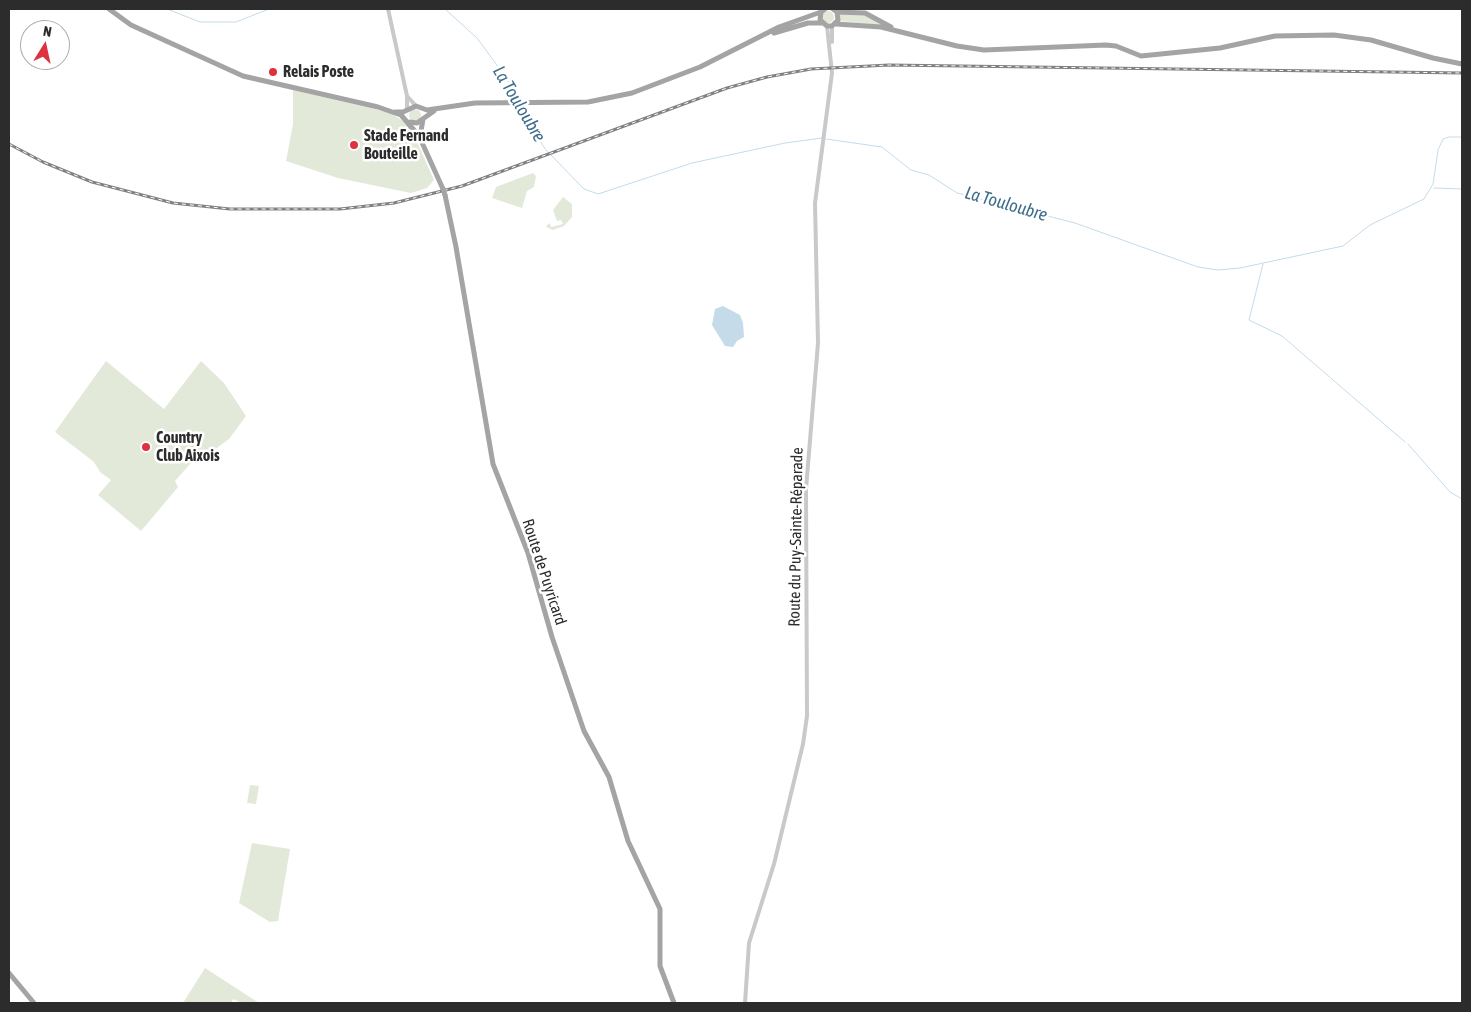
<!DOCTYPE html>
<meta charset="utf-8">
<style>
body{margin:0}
#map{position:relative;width:1471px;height:1012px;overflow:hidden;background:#fff;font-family:"Asap Condensed",sans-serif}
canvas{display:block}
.frame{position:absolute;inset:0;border:10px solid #2c2c2c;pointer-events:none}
.north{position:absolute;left:20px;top:20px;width:50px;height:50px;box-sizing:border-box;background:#fff;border:1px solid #ababab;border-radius:50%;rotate:10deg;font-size:14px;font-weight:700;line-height:20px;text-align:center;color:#2c2c2c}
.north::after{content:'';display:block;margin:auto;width:18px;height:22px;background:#de3240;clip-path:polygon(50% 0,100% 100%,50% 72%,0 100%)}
</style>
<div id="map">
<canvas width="1471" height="1012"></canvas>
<div class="frame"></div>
<div class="north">N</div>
</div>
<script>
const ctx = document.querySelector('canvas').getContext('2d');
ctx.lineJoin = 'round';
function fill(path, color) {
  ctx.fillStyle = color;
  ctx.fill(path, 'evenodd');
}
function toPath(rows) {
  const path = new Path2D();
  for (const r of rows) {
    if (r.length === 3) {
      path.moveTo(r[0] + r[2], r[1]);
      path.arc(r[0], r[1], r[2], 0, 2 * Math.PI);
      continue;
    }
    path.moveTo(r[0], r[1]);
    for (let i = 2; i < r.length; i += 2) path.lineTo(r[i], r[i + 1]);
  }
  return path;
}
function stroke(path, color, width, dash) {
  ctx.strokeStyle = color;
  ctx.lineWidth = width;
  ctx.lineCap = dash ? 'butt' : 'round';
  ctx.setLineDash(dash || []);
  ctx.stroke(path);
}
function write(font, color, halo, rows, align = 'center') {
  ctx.font = font + ' "Asap Condensed",sans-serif';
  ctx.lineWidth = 5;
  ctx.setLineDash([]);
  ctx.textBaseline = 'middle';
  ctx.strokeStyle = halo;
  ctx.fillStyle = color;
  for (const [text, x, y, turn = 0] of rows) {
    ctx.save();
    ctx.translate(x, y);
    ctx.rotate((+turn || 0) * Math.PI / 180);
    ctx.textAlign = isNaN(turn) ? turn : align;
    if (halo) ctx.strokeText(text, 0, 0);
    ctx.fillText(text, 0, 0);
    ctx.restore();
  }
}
const green = toPath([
 [828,17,6],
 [840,14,865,14,886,26,840,21],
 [293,90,391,113,410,126,434,180,427,188,411,193,338,178,286,161,293,124],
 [415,115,6],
 [533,173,536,176,534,187,527,191,522,208,492,198,496,187],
 [563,197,572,204,572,217,564,226,553,230,548,228,546,226,550,223,551,227,563,224,561,220,557,221,553,210],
 [106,361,164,409,201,361,224,383,246,416,229,439,203,458,198,455,175,481,178,487,141,531,98,495,111,480,100,472,94,462,55,432],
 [250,785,259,786,256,804,247,803],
 [252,843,290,849,278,921,270,922,239,903],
 [205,968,259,1003,242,1003,233,999,231,1003,183,1003]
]);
const water = toPath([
 [723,306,740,315,743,323,744,337,737,341,733,347,725,346,712,325,715,309]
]);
const stream = toPath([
 [167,9,200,22,236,22,269,9],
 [445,9,477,38,507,79,518,101],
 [520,104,532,129,546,150,584,189,598,194,692,163,785,143,822,138],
 [826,139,882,147,911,170,929,175,957,193,1075,223,1198,267,1218,270,1240,268,1343,246,1370,225,1424,199,1433,184,1438,150,1443,139,1449,137,1462,137],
 [1434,188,1462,189],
 [1263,264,1249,320,1282,336,1405,442],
 [1408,444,1450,492,1462,499]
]);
const minor = toPath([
 [388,9,407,96,407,109],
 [832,26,832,42],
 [407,96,416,106],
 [745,1003,749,943,774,864,803,744,807,716,806,489,818,343,815,203,832,73,827,26]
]);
const major = toPath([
 [109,9,131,25,243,76,378,107,401,115,419,136,443,189],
 [825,9,821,12,820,20,827,26,832,26,838,20,837,12,833,9],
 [837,12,865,13,891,27],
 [836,24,881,27,957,46,984,50,1106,45,1116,46,1141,56,1220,48,1275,36,1334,35,1371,40,1433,58,1462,64],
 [774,33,808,23,822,23],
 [395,112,403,112,416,106,427,110,475,103,588,102,632,93,700,67,779,27,821,12],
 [410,122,417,123,434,111],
 [420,137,423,119],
 [445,195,456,247,493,464,528,553,552,637,584,731,609,777,628,841,660,909,660,966,674,1003],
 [9,973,34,1003]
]);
const rail = toPath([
 [9,144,43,162,92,182,173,203,230,209,340,209,394,203,462,186,727,88,767,77,811,69,889,65,1462,73]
]);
const majorBridge = toPath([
 [443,189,445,195]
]);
const markers = [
 [273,72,5,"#de3240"],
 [354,145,5,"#de3240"],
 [146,447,5,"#de3240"]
];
const poiNames = [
 ["Relais Poste",283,72],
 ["Stade Fernand",364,136],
 ["Bouteille",364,154],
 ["Country",156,438],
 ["Club Aixois",156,456]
];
const streetNames = [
 ["Route du Puy-Sainte-Réparade",796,537,-89],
 ["Route de Puyricard",544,572,72]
];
const waterNames = [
 ["La Touloubre",519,104,59],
 ["La Touloubre",1006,204,16]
];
fill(green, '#e2e9d9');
fill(water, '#c5dbe9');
stroke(stream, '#c5dbe9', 1);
stroke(minor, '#c9c9c9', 4);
stroke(major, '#a4a4a4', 5);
stroke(rail, '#818181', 3);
stroke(rail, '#fff', 1, [4]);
stroke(majorBridge, '#a4a4a4', 5);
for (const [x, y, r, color] of markers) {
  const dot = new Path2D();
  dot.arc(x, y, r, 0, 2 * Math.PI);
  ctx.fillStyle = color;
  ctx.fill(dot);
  stroke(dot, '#fff', 2);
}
write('bold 16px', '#2c2c2c', '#fff', poiNames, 'left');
write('16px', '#2c2c2c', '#fff', streetNames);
write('italic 18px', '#3d6d8a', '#fff', waterNames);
</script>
